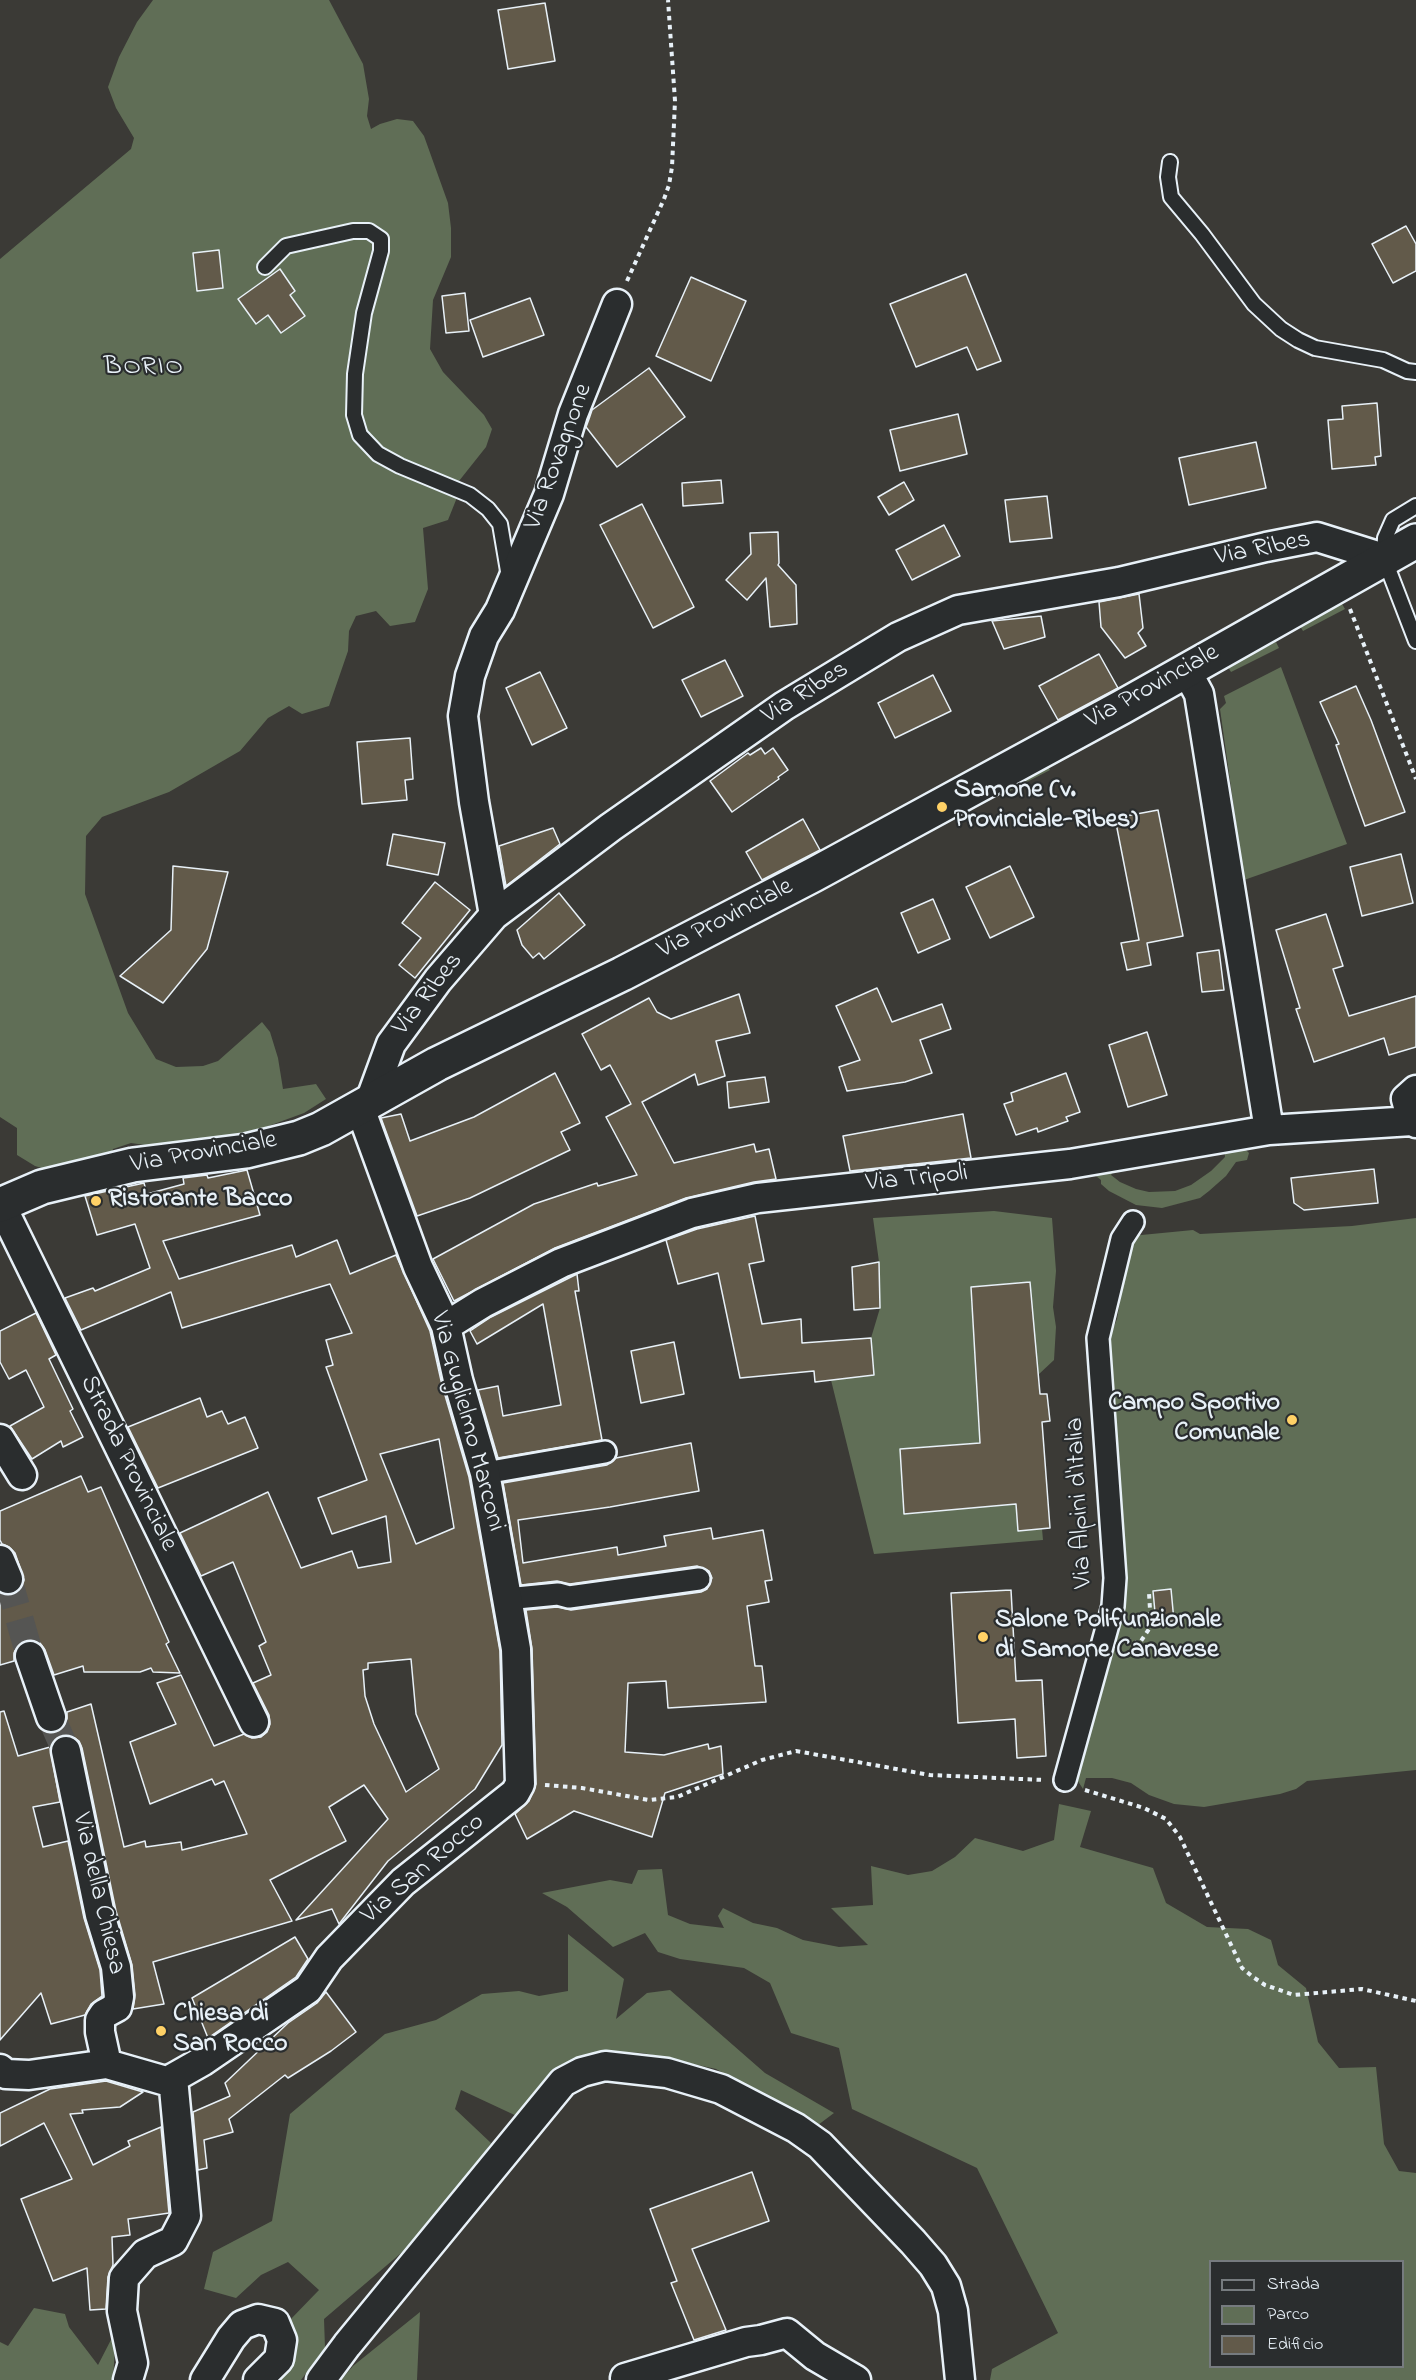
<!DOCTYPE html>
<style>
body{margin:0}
#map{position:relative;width:1416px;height:2380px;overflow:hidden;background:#3b3a36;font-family:"Indie Flower",sans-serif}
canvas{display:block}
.legend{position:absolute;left:1209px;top:2260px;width:195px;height:108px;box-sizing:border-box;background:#2a2d2e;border:2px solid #767b7f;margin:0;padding:8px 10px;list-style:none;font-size:18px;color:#e8f1f8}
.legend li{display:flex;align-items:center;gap:12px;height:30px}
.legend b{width:30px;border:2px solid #767b7f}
</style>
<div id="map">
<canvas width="1416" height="2380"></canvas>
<ul class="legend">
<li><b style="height:8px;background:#2a2d2e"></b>Strada</li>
<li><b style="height:16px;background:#606e56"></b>Parco</li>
<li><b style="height:16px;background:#625a4a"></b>Edificio</li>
</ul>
</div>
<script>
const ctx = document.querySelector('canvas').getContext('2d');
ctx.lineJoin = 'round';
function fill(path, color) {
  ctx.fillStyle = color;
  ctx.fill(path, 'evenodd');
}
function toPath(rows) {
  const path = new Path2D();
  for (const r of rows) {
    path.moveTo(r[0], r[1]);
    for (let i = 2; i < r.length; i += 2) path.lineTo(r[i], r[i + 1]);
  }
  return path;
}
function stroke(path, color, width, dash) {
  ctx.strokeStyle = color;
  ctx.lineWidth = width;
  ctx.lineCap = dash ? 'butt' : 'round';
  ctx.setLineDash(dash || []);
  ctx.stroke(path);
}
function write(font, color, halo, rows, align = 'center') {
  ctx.font = font + ' "Indie Flower",sans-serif';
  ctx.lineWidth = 4.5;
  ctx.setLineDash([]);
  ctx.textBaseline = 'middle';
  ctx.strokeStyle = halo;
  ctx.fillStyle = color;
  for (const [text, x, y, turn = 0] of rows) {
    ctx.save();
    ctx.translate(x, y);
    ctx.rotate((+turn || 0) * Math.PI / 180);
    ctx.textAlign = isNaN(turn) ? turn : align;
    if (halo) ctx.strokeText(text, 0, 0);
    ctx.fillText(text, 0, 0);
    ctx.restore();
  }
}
const green = toPath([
 [153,0,329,0,363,64,369,99,367,116,371,129,380,124,397,119,413,121,424,136,448,203,451,228,451,257,433,300,430,349,443,372,484,415,492,429,486,447,459,481,456,500,448,520,423,528,428,589,415,622,390,626,376,611,356,616,349,631,348,651,329,706,302,714,289,706,268,718,240,751,169,792,102,817,86,836,85,894,128,1013,156,1059,176,1067,203,1066,218,1061,262,1022,270,1032,278,1058,283,1089,316,1084,326,1099,304,1113,233,1139,145,1145,131,1143,113,1149,110,1157,56,1169,45,1169,35,1166,17,1155,17,1128,0,1117,0,259,131,149,134,138,116,108,108,87,119,57,137,22],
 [1342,604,1345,609,1303,631,1300,626],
 [1276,642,1279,648,1231,672,1228,667],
 [1281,667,1347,844,1244,880,1220,709,1226,703,1224,696],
 [1047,764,1050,770,1004,794,1001,789],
 [1245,1143,1245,1149,1249,1153,1247,1160,1236,1162,1226,1176,1209,1191,1200,1198,1162,1208,1136,1205,1109,1191,1101,1184,1101,1180,1087,1169,1117,1164,1111,1175,1120,1182,1136,1189,1149,1192,1175,1191,1191,1185,1211,1171,1225,1157,1224,1146],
 [994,1211,1052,1218,1056,1271,1053,1307,1056,1327,1054,1360,1038,1375,1029,1282,971,1287,980,1443,900,1449,905,1514,1016,1504,1018,1531,1042,1529,1043,1540,874,1554,831,1380,874,1375,871,1338,880,1308,879,1262,873,1218],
 [1416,1218,1416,1770,1307,1781,1296,1789,1280,1794,1204,1807,1174,1804,1149,1795,1131,1783,1112,1778,1086,1778,1083,1789,1074,1775,1114,1635,1107,1344,1117,1319,1131,1236,1193,1230,1200,1234,1352,1226],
 [1059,1804,1091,1811,1080,1847,1153,1868,1166,1903,1207,1927,1248,1929,1271,1940,1278,1965,1306,1988,1318,2042,1339,2068,1376,2067,1384,2144,1399,2171,1416,2173,1416,2380,990,2380,992,2369,1058,2333,977,2168,852,2109,839,2048,791,2033,770,1983,744,1968,680,1959,658,1952,645,1933,613,1947,567,1907,542,1893,610,1880,632,1884,638,1870,662,1869,668,1915,690,1924,724,1928,718,1916,723,1908,753,1923,777,1928,803,1940,839,1947,868,1945,831,1908,873,1905,871,1866,908,1875,932,1871,955,1857,975,1838,1023,1851,1054,1840],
 [1210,2262,1402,2262,1402,2366,1210,2366],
 [568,1934,624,1979,616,2019,647,1993,670,1990,765,2073,834,2113,818,2125,716,2069,643,2053,598,2051,554,2073,521,2118,461,2090,455,2109,491,2143,473,2170,421,2236,324,2319,325,2348,301,2380,265,2380,288,2322,319,2290,288,2262,261,2275,236,2298,204,2289,213,2252,272,2221,290,2114,385,2034,436,2020,482,1994,519,1991,539,1996,568,1991],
 [34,2308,65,2314,69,2327,98,2365,116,2330,113,2380,0,2380,0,2342,8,2346],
 [420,2312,417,2380,341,2380,353,2366]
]);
const building = toPath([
 [545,3,555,61,508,69,498,10,545,3],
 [1406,226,1416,244,1416,271,1393,283,1372,244,1406,226],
 [219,250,223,288,197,291,193,253,219,250],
 [280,269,295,291,290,295,305,316,281,333,268,315,256,324,238,299,280,269],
 [966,274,1001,361,977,370,967,347,916,367,890,304,966,274],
 [691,277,746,301,711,381,656,356,691,277],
 [465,293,469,331,446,333,442,296,465,293],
 [530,298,544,335,483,357,470,320,530,298],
 [649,368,685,417,617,467,586,427,589,419,592,410,649,368],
 [1377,403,1381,456,1375,457,1376,465,1332,469,1328,420,1343,419,1342,406,1377,403],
 [958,414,967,454,900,471,890,430,958,414],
 [1256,442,1266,488,1189,505,1179,458,1256,442],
 [721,480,723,503,683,506,682,483,721,480],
 [904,482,914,500,889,515,878,497,904,482],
 [1047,496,1052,538,1010,542,1005,500,1047,496],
 [642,504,694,607,653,628,600,525,642,504],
 [944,525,960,556,912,580,896,550,944,525],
 [778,532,779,563,778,565,796,585,797,624,770,627,766,578,747,600,726,580,751,554,750,533,778,532],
 [1139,594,1143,628,1138,633,1146,646,1125,658,1101,627,1099,602,1139,594],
 [1041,616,1045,637,1004,649,992,621,1041,616],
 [1099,654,1118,688,1058,720,1039,686,1099,654],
 [725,660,743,696,701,717,682,680,725,660],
 [540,672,567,728,532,745,506,688,540,672],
 [933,675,951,711,895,738,878,703,933,675],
 [1356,686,1371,720,1405,812,1365,826,1336,745,1339,744,1320,702,1356,686],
 [410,738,413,779,405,780,407,800,362,804,357,742,410,738],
 [761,748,765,754,773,748,788,770,778,777,779,779,732,812,710,781,748,753,750,755,761,748],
 [1158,810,1183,936,1147,943,1151,965,1127,970,1121,943,1139,940,1115,818,1158,810],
 [803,819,820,850,762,880,746,852,803,819],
 [553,828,560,844,506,886,499,846,553,828],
 [393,834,445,843,438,875,387,865,393,834],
 [1401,854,1413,903,1362,916,1350,867,1401,854],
 [173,866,228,872,207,949,163,1003,120,976,171,930,173,866],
 [1010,866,1034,917,990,938,966,887,1010,866],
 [435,882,470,910,415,978,399,965,421,938,402,923,435,882],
 [559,893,585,925,544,959,539,953,533,958,522,945,517,930,559,893],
 [933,899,950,939,918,953,901,913,933,899],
 [1326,914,1343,966,1333,969,1349,1016,1416,996,1416,1047,1389,1055,1384,1038,1314,1062,1296,1009,1300,1008,1276,930,1326,914],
 [1219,950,1224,990,1202,992,1197,953,1219,950],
 [877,988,892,1022,942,1004,951,1029,920,1040,932,1073,905,1082,847,1091,839,1067,860,1060,836,1006,877,988],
 [739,994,750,1033,716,1041,725,1076,698,1085,695,1074,642,1102,674,1163,754,1144,756,1152,769,1149,776,1179,754,1182,686,1198,555,1248,454,1301,433,1259,534,1204,597,1183,598,1186,637,1175,606,1117,631,1104,610,1065,601,1070,582,1034,649,998,657,1012,671,1019,739,994],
 [1147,1032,1167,1095,1128,1107,1109,1045,1147,1032],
 [555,1073,580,1123,561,1132,570,1150,470,1198,417,1216,381,1118,401,1114,410,1141,474,1117,555,1073],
 [1066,1073,1080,1112,1066,1117,1068,1121,1038,1132,1037,1128,1016,1135,1004,1104,1013,1101,1011,1093,1066,1073],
 [765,1077,769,1102,729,1108,727,1082,765,1077],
 [963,1114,971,1158,850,1171,843,1136,963,1114],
 [1374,1169,1378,1203,1304,1210,1294,1203,1291,1178,1374,1169],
 [247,1170,260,1215,163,1241,179,1279,292,1245,296,1257,337,1240,350,1274,396,1255,430,1331,442,1385,469,1477,500,1651,502,1745,475,1789,388,1861,339,1924,332,1909,296,1920,388,1819,364,1785,329,1807,346,1841,270,1880,292,1921,153,1962,164,2004,133,2009,135,1995,132,1965,116,1911,82,1748,79,1741,72,1736,62,1735,54,1741,51,1733,57,1732,64,1727,67,1720,67,1712,91,1704,124,1847,145,1841,146,1847,181,1842,182,1850,247,1834,224,1781,215,1785,212,1779,150,1804,130,1742,176,1724,157,1683,181,1675,214,1746,244,1734,252,1738,261,1737,267,1732,270,1724,269,1715,253,1683,271,1675,259,1646,266,1642,233,1562,201,1576,180,1533,268,1492,301,1568,352,1551,358,1568,391,1562,386,1516,332,1534,318,1498,367,1480,326,1367,333,1365,326,1340,352,1333,330,1284,182,1328,171,1292,81,1330,65,1298,93,1288,95,1291,150,1268,135,1224,97,1235,85,1196,144,1183,147,1194,184,1184,183,1178,207,1175,208,1178,247,1170],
 [439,1439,454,1528,416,1544,380,1454,439,1439],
 [411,1659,416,1714,439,1769,406,1792,374,1724,365,1696,363,1670,368,1669,368,1663,411,1659],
 [755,1216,764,1261,749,1264,762,1324,801,1319,802,1343,871,1338,874,1375,815,1382,814,1371,740,1378,718,1273,678,1284,666,1240,697,1229,755,1216],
 [879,1262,880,1308,854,1310,852,1267,879,1262],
 [577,1274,579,1291,575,1291,602,1440,498,1458,478,1390,498,1386,503,1416,561,1405,543,1304,477,1344,470,1331,491,1317,577,1274],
 [1030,1282,1040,1394,1047,1394,1050,1421,1042,1422,1050,1528,1018,1531,1016,1504,904,1514,900,1449,980,1443,971,1287,1030,1282],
 [36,1313,56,1355,49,1359,73,1409,70,1411,83,1437,63,1447,61,1441,32,1459,10,1426,44,1407,26,1370,9,1379,0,1362,0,1331,36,1313],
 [674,1342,684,1394,641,1403,631,1351,674,1342],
 [200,1398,207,1417,222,1411,228,1424,245,1417,258,1448,158,1488,128,1427,200,1398],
 [691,1443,699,1491,610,1507,518,1520,523,1563,617,1547,618,1555,666,1546,664,1536,711,1528,713,1539,763,1530,772,1580,765,1581,769,1602,747,1606,755,1666,762,1666,766,1702,668,1708,666,1681,628,1683,625,1752,664,1755,708,1744,709,1749,721,1746,723,1774,665,1793,652,1837,574,1811,527,1839,515,1814,529,1801,536,1784,532,1649,526,1610,557,1607,571,1610,701,1592,707,1589,712,1578,709,1571,697,1566,570,1584,557,1581,521,1585,503,1483,607,1465,616,1458,691,1443],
 [81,1476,88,1492,101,1487,169,1642,166,1644,180,1673,153,1672,151,1668,140,1672,84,1672,83,1666,54,1675,45,1650,40,1643,33,1640,24,1641,17,1646,14,1653,14,1661,0,1665,0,1593,7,1595,15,1594,21,1588,24,1580,15,1553,9,1547,2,1544,0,1540,0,1511,81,1476],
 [1171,1589,1174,1621,1156,1623,1153,1591,1171,1589],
 [1011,1590,1016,1681,1042,1680,1046,1756,1017,1758,1015,1719,958,1723,951,1593,1011,1590],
 [4,1711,18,1756,50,1747,60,1802,33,1807,43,1847,68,1841,84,1918,100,1970,102,1996,91,2004,85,2015,51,2024,41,1993,0,2040,0,1712,4,1711],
 [295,1937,308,1959,296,1977,208,2038,192,1998,295,1937],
 [326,1992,356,2032,331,2051,288,2078,285,2075,229,2119,233,2132,204,2140,207,2168,198,2170,193,2112,230,2096,225,2083,288,2023,317,2003,326,1992],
 [106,2081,143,2092,120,2107,82,2110,83,2113,70,2114,93,2165,130,2146,128,2141,161,2127,169,2213,128,2219,130,2235,112,2237,113,2265,108,2277,106,2309,90,2310,87,2268,53,2281,21,2199,72,2179,44,2123,0,2146,0,2113,50,2089,106,2081],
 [752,2172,769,2221,692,2249,726,2330,694,2340,671,2283,677,2281,650,2209,752,2172]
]);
const minorTunnel = toPath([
 [8,1579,30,1656],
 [51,1717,66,1751]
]);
const path = toPath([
 [627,281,664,199,669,185,672,167,675,101,668,0],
 [1350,609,1416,779],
 [1126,1639,1139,1644,1151,1626,1149,1593],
 [545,1785,582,1788,649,1800,677,1797,762,1760,796,1751,930,1775,1044,1780],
 [1085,1790,1144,1808,1166,1819,1180,1837,1242,1968,1253,1977,1265,1985,1294,1995,1362,1989,1416,2001]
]);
const service = toPath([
 [1170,162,1168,177,1171,197,1202,234,1254,304,1281,329,1298,340,1315,348,1383,360,1407,371,1416,372],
 [265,267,286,246,353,231,369,231,381,239,381,251,364,313,355,374,354,415,360,435,378,454,400,466,470,495,488,509,500,524,509,577],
 [1416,506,1393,520,1385,538,1384,558,1416,641]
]);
const pedestrian = toPath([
 [485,1473,605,1452],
 [506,1599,558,1594,569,1597,699,1579],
 [1065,1780,1113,1606,1115,1578,1098,1338,1122,1239,1133,1222]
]);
const minor = toPath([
 [1186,670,1199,694,1269,1130],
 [494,915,474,802,463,716,470,676,484,636,500,610,549,494,573,414,617,304],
 [369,1104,391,1044,438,980,494,915,611,827,784,706,898,637,958,610,1119,582,1266,547,1317,537,1384,558],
 [1412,1121,1406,1099,1416,1090],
 [1,1205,254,1722],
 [446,1326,483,1303,561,1263,692,1213,758,1198,1070,1164,1269,1130,1412,1121,1416,1123],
 [0,1439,22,1475],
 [0,1560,8,1579],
 [30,1656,51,1717],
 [66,1751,100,1915,116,1967,119,1997,117,2007,104,2014,100,2020,100,2032,107,2064],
 [0,2069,6,2074,29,2075,107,2064,166,2081,173,2078,203,2061,308,1989,329,1958,403,1882,515,1793,520,1784,516,1649,485,1473,458,1380,446,1326,418,1267,360,1108],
 [625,2378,746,2342,761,2340,787,2333,815,2356,856,2380],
 [128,2380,133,2363,122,2311,124,2278,145,2254,173,2241,186,2216,173,2078],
 [205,2380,231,2338,242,2325,258,2319,275,2323,282,2340,279,2359,258,2380],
 [321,2380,347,2345,563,2082,582,2072,605,2066,667,2073,721,2089,796,2128,820,2145,913,2242,933,2265,946,2286,953,2311,960,2380]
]);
const secondary = toPath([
 [0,1205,42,1187,133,1165,246,1151,299,1138,321,1129,437,1064,622,974,813,875,1122,707,1416,541]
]);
const markers = [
 [942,807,6,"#ffd166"],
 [96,1201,6,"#ffd166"],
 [1292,1420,6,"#ffd166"],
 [983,1637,6,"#ffd166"],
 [161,2031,6,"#ffd166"]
];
const streetNames = [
 ["Via Rovagnone",560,457,-70],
 ["Via Ribes",1263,550,-11],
 ["Via Provinciale",1153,688,-29],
 ["Via Ribes",806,694,-32],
 ["Via Provinciale",726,920,-27],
 ["Via Ribes",429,995,-52],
 ["Via Provinciale",204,1154,-10],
 ["Via Tripoli",917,1180,-6],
 ["Via Guglielmo Marconi",466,1422,75],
 ["Strada Provinciale",127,1464,64],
 ["Via Alpini d'Italia",1081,1503,-93],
 ["Via San Rocco",424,1870,-41],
 ["Via della Chiesa",97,1894,77]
];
const poiNames = [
 ["Samone (v.",954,792],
 ["Provinciale-Ribes)",954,822],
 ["Ristorante Bacco",108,1201],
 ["Campo Sportivo",1280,1405,"right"],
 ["Comunale",1280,1435,"right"],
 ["Salone Polifunzionale",995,1622],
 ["di Samone Canavese",995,1652],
 ["Chiesa di",173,2016],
 ["San Rocco",173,2046]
];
const neighbourhoodNames = [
 ["BORIO",144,369]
];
fill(green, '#606e56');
fill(building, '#625a4a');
stroke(building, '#e8f1f8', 1.5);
stroke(minorTunnel, '#555553', 28, [28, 14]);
stroke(service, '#e8f1f8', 18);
stroke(pedestrian, '#e8f1f8', 26);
stroke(minor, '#e8f1f8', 33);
stroke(secondary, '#e8f1f8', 38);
stroke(path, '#e8f1f8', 4, [4.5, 4.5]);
stroke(service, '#2a2d2e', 14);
stroke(pedestrian, '#2a2d2e', 21);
stroke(minor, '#2a2d2e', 28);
stroke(secondary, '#2a2d2e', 33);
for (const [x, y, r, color] of markers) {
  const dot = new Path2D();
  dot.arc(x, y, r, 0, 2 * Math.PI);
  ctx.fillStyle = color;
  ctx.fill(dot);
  stroke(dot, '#2a2d2e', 2);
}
write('26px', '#e8f1f8', '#2a2d2e', streetNames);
write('bold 26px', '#e8f1f8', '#2a2d2e', poiNames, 'left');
ctx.letterSpacing = '1.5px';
write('27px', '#e8f1f8', '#2a2d2e', neighbourhoodNames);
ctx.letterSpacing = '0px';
</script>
